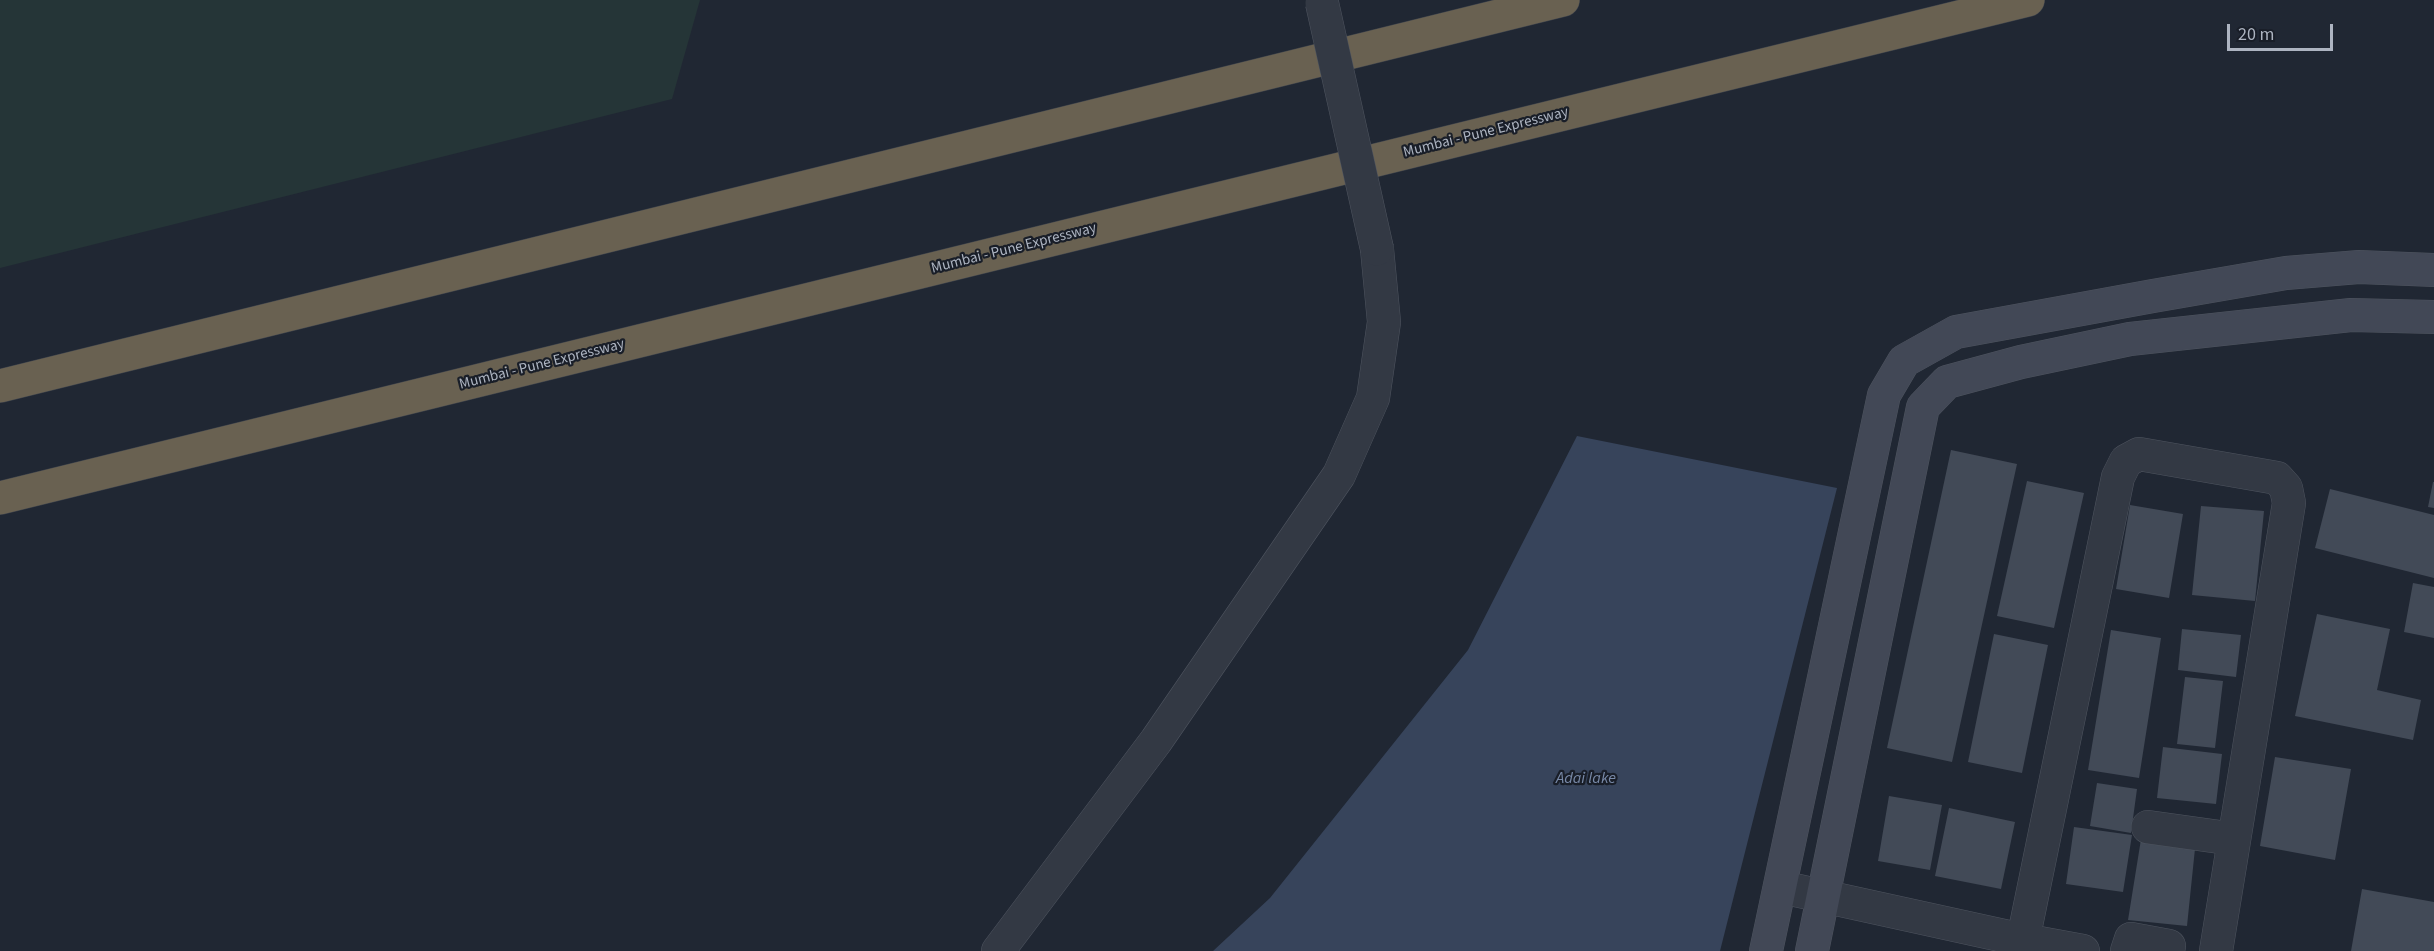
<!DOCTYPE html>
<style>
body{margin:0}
#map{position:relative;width:2434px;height:951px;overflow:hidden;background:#202733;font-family:"Source Sans 3",sans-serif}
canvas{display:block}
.scale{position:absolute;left:2227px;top:24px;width:106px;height:27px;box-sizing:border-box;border:3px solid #adb4c1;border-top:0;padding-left:8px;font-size:18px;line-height:21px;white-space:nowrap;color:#adb4c1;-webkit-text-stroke:4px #191e28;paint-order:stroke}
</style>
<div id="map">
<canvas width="2434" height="951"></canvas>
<div class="scale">20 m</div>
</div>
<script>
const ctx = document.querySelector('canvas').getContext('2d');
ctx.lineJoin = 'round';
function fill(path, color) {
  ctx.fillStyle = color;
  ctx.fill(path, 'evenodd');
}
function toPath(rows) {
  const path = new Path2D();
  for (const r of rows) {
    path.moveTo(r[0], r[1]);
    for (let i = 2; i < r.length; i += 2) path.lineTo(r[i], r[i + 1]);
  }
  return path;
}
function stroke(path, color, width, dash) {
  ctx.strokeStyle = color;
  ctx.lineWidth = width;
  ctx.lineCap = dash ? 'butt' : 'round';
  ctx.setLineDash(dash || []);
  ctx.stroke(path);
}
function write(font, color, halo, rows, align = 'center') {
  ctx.font = font + ' "Source Sans 3",sans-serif';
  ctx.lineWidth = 4.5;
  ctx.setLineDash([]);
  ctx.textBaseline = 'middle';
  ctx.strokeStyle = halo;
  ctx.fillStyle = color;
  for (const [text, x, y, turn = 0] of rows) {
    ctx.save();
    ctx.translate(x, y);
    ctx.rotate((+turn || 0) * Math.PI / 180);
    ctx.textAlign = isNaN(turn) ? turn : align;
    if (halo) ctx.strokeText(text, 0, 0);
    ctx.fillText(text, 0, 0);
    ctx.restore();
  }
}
const green = toPath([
 [0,0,700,0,672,99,0,268]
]);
const water = toPath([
 [1577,436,1837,488,1720,951,1213,951,1270,898,1468,650]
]);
const building = toPath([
 [1951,450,2017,464,1952,762,1887,748],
 [2027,481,2084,493,2054,628,1997,616],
 [2433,482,2434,482,2434,508,2428,507],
 [2330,489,2434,515,2434,578,2315,548],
 [2130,505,2183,514,2169,598,2116,589],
 [2201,506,2264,511,2255,601,2192,595],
 [2413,583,2434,587,2434,638,2404,632],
 [2317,614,2390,629,2377,690,2421,700,2413,740,2295,716],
 [2182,629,2241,635,2236,677,2178,670],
 [2111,630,2161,638,2139,778,2088,770],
 [1994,634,2048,645,2022,773,1968,762],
 [2185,677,2223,681,2215,748,2177,744],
 [2163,747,2222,754,2216,804,2157,798],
 [2275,757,2351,769,2335,860,2260,846],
 [2097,783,2137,789,2131,833,2090,826],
 [1889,796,1942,805,1930,870,1878,861],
 [1949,808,2015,822,2001,889,1935,876],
 [2074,827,2132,835,2123,892,2066,884],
 [2142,833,2196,839,2187,926,2128,920],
 [2362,889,2434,902,2434,951,2351,951]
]);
const street = toPath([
 [2148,827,2234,839],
 [1781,887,2023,940,2083,951],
 [2023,940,2118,477,2126,461,2139,454,2277,478,2286,488,2289,503,2216,951],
 [998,951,1156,741,1339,475,1373,398,1384,322,1377,249],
 [2127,951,2131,939,2169,946]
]);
const secondary = toPath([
 [1766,951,1884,395,1904,361,1956,332,2153,296,2286,273,2359,267,2434,270],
 [1812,951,1923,407,1947,382,2021,362,2130,339,2351,315,2434,317]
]);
const highway = toPath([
 [0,386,1563,0],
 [0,498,2028,0]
]);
const streetBridge = toPath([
 [1322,3,1377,249]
]);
const streetNames = [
 ["Mumbai - Pune Expressway",1486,133,-14],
 ["Mumbai - Pune Expressway",1014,249,-14],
 ["Mumbai - Pune Expressway",542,365,-14]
];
const waterNames = [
 ["Adai lake",1586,779]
];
fill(green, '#253537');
fill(water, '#37445b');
fill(building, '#424a57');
stroke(street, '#4e545f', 34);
stroke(secondary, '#4e545f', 34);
stroke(highway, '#3b414b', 34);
stroke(street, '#333944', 33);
stroke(secondary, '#424856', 33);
stroke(highway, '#696151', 33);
stroke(streetBridge, '#4e545f', 34, []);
stroke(streetBridge, '#333944', 33);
write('15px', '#adb4c1', '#191e28', streetNames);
write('italic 16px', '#7889a7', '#191e28', waterNames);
</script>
